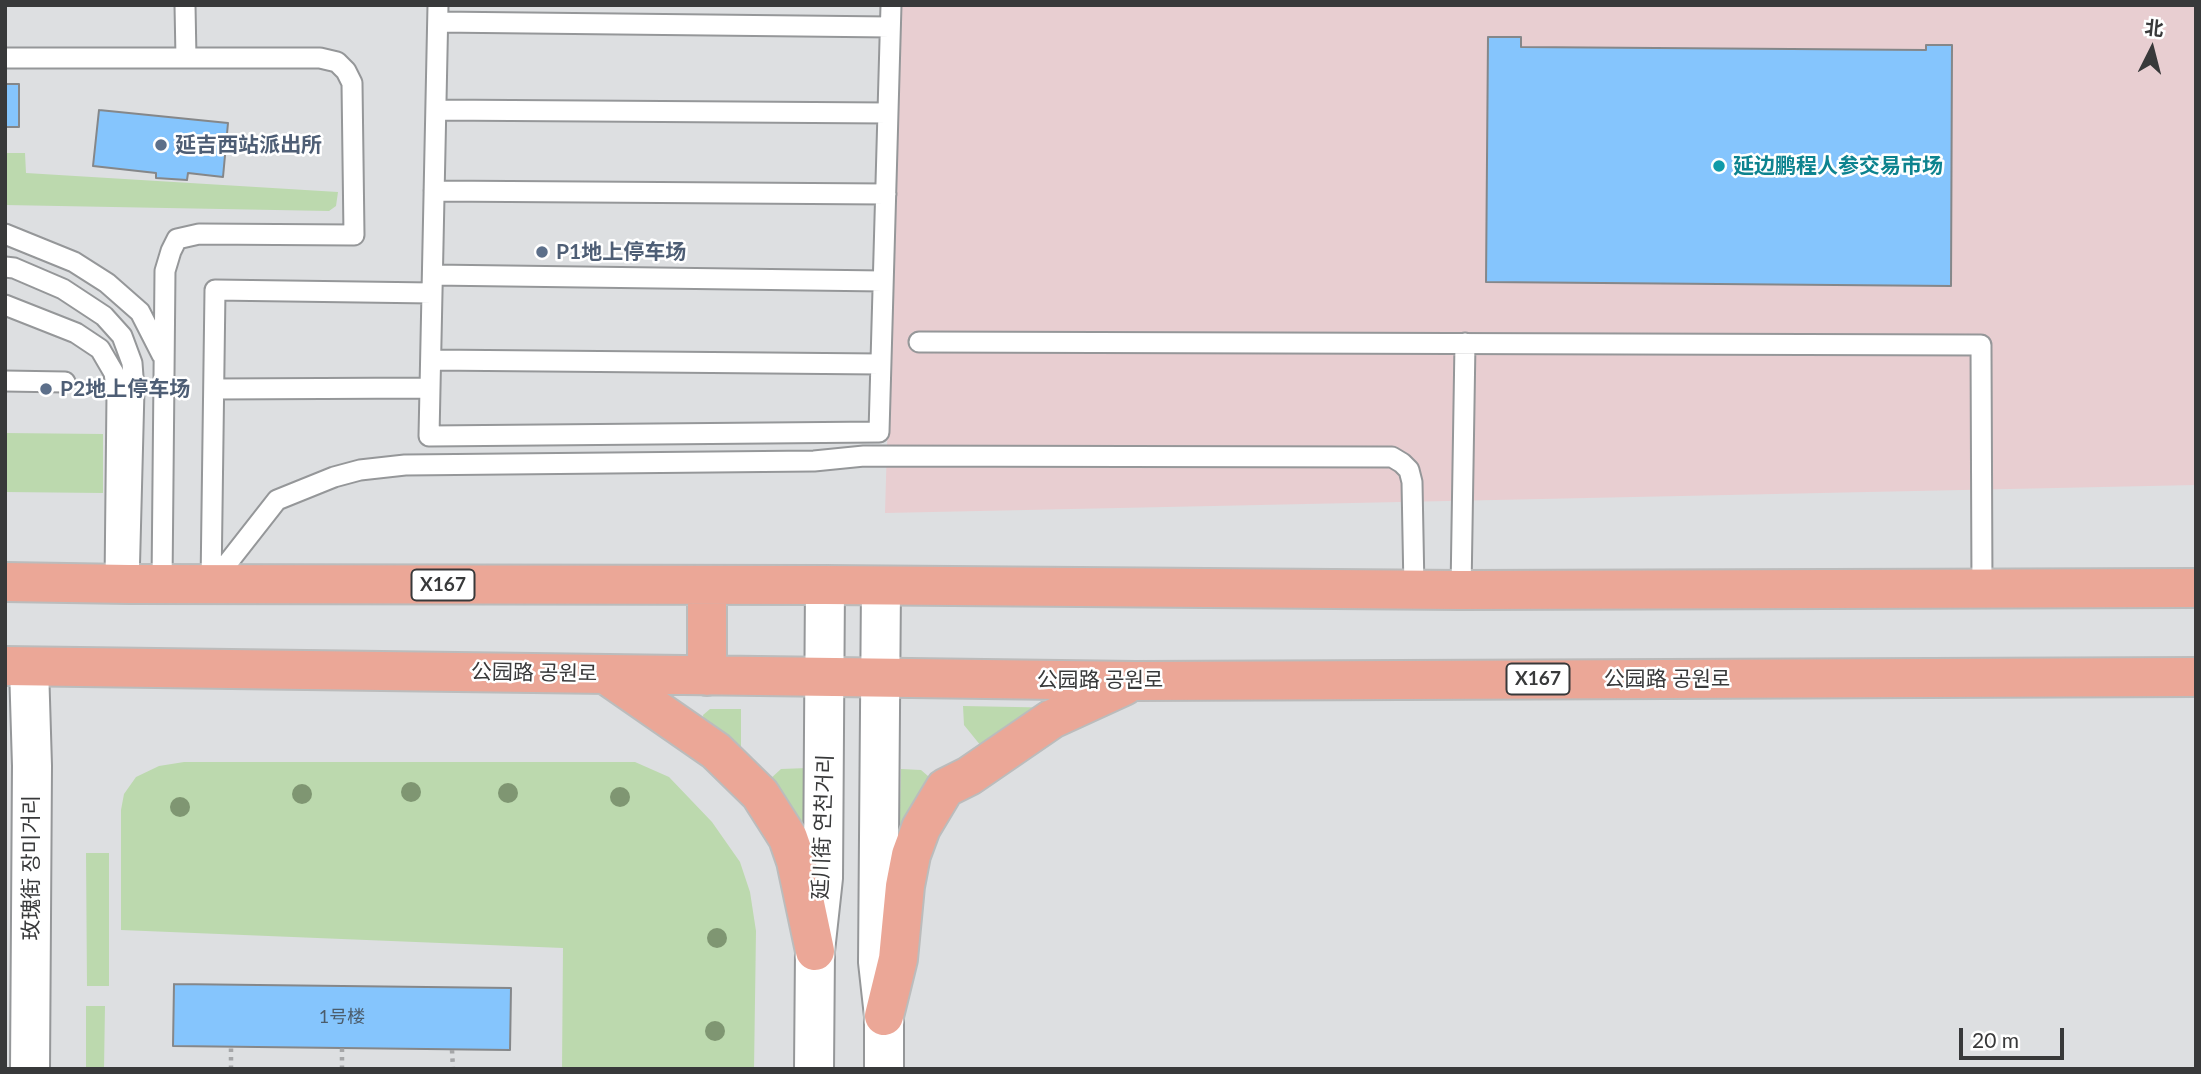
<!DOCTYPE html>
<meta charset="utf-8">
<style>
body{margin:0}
#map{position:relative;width:2201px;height:1074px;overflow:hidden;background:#dddfe1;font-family:Lato,"Noto Sans SC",sans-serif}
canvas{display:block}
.frame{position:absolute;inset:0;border:7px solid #38393a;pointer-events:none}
.north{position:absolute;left:2117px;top:14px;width:70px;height:70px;-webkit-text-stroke:5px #fff;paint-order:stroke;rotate:6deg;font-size:19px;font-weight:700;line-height:28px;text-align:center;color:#38393a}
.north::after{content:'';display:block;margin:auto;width:24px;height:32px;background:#38393a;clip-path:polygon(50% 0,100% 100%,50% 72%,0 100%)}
.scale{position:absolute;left:1959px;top:1028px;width:105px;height:32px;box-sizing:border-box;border:4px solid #38393a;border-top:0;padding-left:9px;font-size:21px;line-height:24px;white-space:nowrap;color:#38393a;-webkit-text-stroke:5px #fff;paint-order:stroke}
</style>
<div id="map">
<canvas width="2201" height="1074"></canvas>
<div class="frame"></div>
<div class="north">北</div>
<div class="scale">20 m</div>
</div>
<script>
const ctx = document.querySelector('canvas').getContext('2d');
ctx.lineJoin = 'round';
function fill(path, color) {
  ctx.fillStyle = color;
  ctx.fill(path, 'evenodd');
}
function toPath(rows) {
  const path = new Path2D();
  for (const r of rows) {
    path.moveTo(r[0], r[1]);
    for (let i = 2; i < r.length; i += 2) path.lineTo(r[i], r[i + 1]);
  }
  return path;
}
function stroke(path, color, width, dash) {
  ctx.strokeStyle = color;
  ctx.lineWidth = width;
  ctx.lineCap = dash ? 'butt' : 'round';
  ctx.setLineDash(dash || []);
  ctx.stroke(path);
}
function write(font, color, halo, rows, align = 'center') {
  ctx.font = font + ' Lato,"Noto Sans SC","Noto Sans KR",sans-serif';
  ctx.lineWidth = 5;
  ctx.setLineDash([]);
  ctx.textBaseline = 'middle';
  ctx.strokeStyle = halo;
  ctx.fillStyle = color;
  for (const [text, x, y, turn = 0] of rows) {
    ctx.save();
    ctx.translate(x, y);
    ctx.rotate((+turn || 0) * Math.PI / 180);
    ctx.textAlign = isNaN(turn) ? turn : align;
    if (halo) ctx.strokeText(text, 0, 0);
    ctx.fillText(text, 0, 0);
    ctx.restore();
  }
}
const commercial = toPath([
 [900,5,2196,5,2196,485,885,513]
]);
const green = toPath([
 [5,153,25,153,26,173,338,192,336,206,329,211,5,205],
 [5,433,103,434,103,493,5,492],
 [963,706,1067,708,1023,716,981,746,964,725],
 [710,709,741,709,741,751,704,722,703,715],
 [184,762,635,762,669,777,712,822,740,862,750,892,756,931,754,1069,562,1069,563,948,121,930,121,810,124,794,136,777,159,766],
 [808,768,808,843,797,816,769,780,781,769],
 [901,769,921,770,935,782,899,842],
 [86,853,109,853,109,986,87,986],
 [86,1006,105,1006,104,1069,86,1069]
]);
const building = toPath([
 [1488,37,1521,37,1521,47,1926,50,1926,45,1952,45,1951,286,1486,282,1488,37],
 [5,84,19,84,19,127,5,127,5,84],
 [99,110,228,123,223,177,188,173,187,180,156,178,156,173,93,166,99,110],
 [174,984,511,988,510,1050,173,1046,174,984]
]);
const path = toPath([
 [452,1050,453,1069],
 [231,1069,231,1047],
 [342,1069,342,1048]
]);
const lane = toPath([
 [185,5,186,58],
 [438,5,429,436,879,432,891,5],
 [438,22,890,27],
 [5,58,320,58,337,62,346,71,352,83,354,235,199,234,177,239,171,251,165,271,162,584],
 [436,110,888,113],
 [434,191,886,194],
 [5,234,74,262,107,283,140,312,162,355],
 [5,267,14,268,63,289,104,316,122,336,132,363,134,390,129,584],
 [433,275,883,281],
 [5,305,76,333,100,349,114,373,117,394,115,584],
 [919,342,1981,345,1982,588],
 [431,360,880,364],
 [5,381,65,382],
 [214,389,430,388],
 [212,583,277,500,334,477,360,470,405,465,814,461,864,456,1392,457,1402,463,1409,470,1412,482,1414,589],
 [211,584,215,290,432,293],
 [1461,590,1465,343]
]);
const secondary = toPath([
 [881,586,878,962,884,1016,884,1069],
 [29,667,32,766,30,1069],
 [814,1069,815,951,823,878,825,585]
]);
const primary = toPath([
 [5,582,129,584,825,585,1461,590,2196,588],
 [707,587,707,676],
 [5,666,1136,681,2196,677],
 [605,674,716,751,760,794,788,838,796,861,815,951],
 [884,1016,898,959,905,886,911,855,921,828,945,788,969,776,1052,719,1124,686]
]);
const trees = [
 [411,792],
 [508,793],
 [302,794],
 [620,797],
 [180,807],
 [717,938],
 [715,1031]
];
const markers = [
 [161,145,7,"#5c6f8a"],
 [1719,166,7,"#0f9aa8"],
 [542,252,7,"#5c6f8a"],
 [46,389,7,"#5c6f8a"]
];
const numberNames = [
 ["1号楼",342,1017]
];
const shields = [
 [443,585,63],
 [1538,679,63]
];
const shieldNames = [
 ["X167",443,585],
 ["X167",1538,679]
];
const serviceNames = [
 ["延吉西站派出所",175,145],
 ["P1地上停车场",556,252],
 ["P2地上停车场",60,389]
];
const cultureNames = [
 ["延边鹏程人参交易市场",1733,166]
];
const streetNames = [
 ["公园路 공원로",534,673,1],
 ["公园路 공원로",1667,679],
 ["公园路 공원로",1100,680],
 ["延川街 연천거리",823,827,-88],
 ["玫瑰街 장미거리",31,868,-90]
];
fill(commercial, '#e8ced1');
fill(green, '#bcd9ae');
fill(building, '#85c5fd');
stroke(building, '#858789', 2);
stroke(lane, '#959799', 23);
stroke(secondary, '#959799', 42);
stroke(primary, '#bbbcbc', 42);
stroke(path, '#a5a6a8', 4.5, [3.5, 5]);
stroke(lane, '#fff', 19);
stroke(secondary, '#fff', 38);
stroke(primary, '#eba797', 38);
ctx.fillStyle = '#7f9672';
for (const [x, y] of trees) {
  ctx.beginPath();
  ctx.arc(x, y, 10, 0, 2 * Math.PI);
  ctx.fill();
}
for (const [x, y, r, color] of markers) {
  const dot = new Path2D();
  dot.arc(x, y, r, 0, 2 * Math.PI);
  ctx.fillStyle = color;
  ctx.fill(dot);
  stroke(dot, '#fff', 2.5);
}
write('18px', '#4b5c6b', null, numberNames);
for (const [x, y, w] of shields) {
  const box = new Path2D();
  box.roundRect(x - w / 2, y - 15.5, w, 31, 5);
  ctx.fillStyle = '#fff';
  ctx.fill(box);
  stroke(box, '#38393a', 2);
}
write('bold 19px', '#38393a', null, shieldNames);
write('bold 21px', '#4e5e75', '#fff', serviceNames, 'left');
write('bold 21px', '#0d838f', '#fff', cultureNames, 'left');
write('21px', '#38393a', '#fff', streetNames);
</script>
